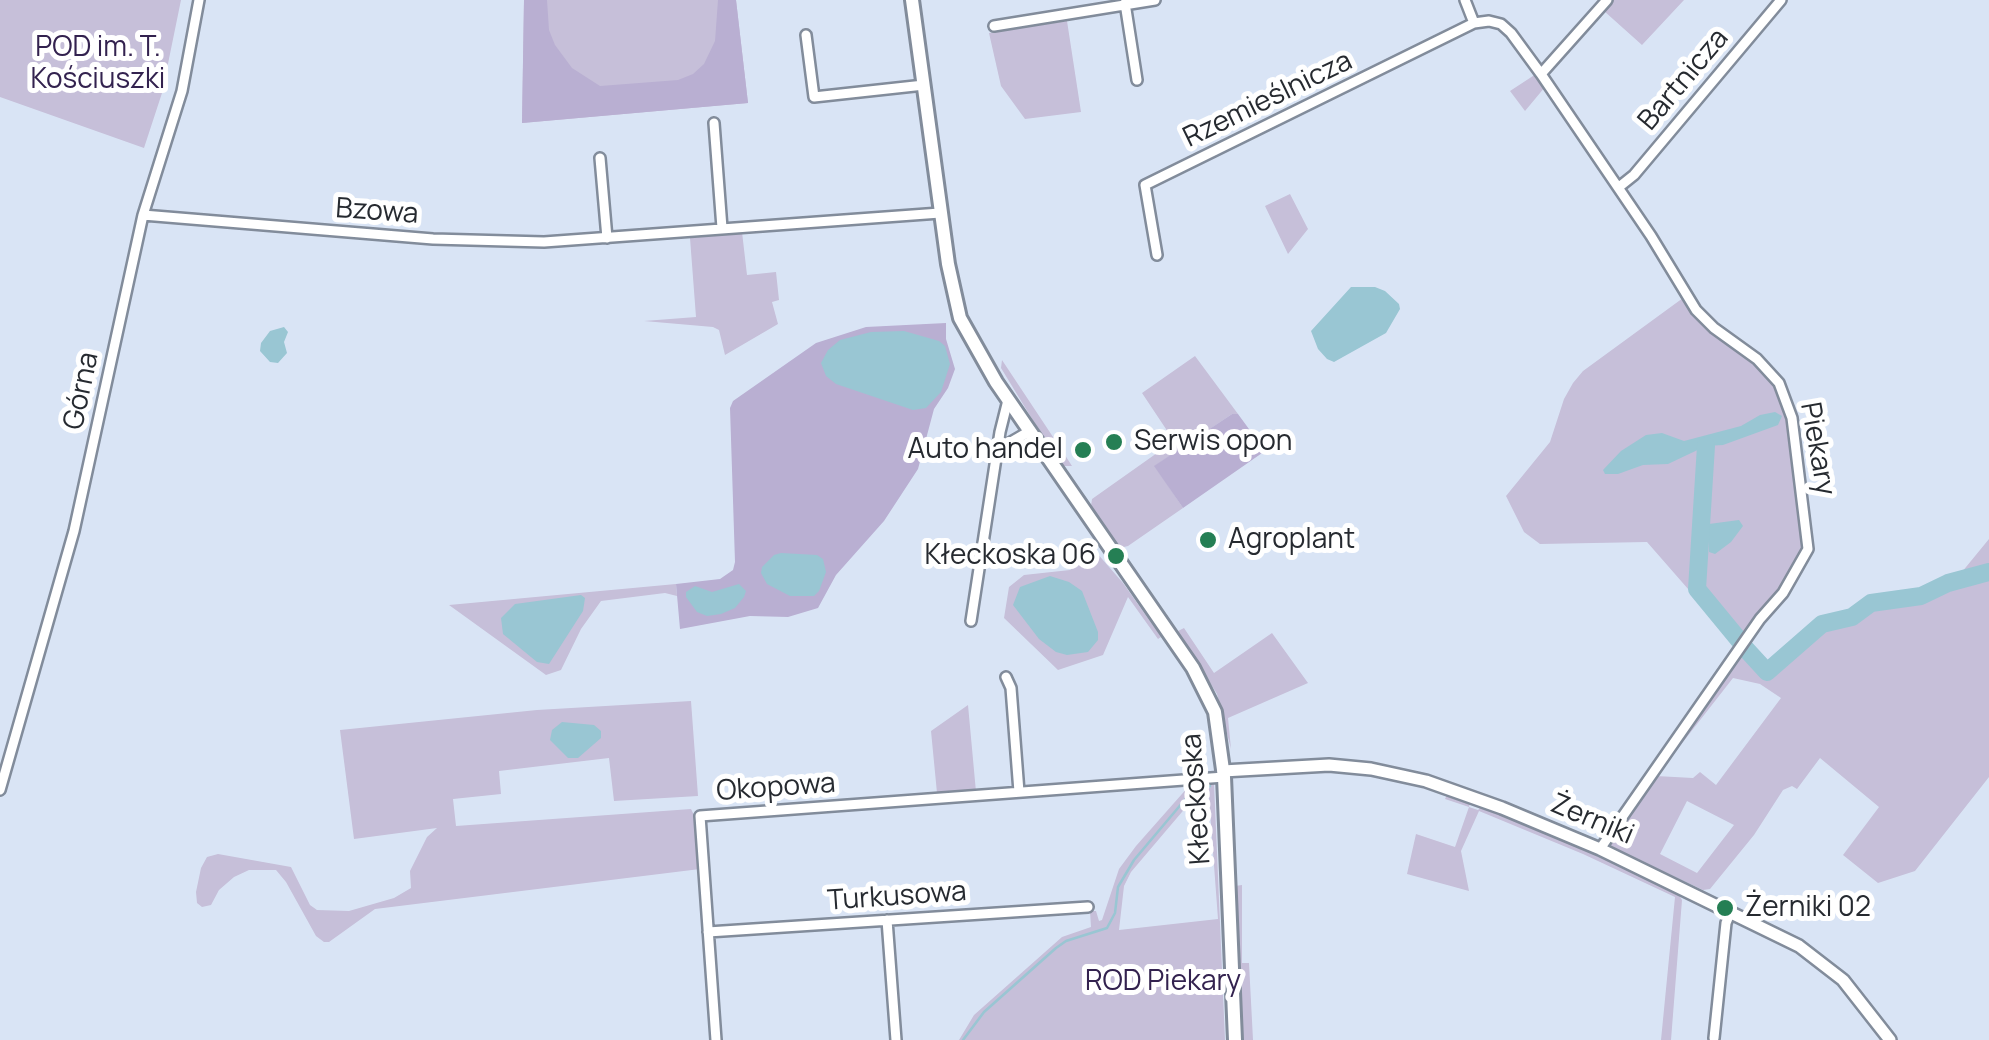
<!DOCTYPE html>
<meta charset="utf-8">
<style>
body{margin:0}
canvas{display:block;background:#d9e4f5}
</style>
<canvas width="1989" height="1040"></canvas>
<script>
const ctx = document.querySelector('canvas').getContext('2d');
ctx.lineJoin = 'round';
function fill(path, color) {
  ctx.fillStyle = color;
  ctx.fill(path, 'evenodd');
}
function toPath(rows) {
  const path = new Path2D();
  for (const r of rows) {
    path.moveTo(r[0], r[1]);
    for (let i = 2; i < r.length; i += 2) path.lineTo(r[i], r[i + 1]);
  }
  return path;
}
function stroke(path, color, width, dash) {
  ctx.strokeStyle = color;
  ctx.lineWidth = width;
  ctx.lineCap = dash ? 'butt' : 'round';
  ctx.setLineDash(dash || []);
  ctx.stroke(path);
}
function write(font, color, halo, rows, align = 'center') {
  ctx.font = font + ' Manrope,sans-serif';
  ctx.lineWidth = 10;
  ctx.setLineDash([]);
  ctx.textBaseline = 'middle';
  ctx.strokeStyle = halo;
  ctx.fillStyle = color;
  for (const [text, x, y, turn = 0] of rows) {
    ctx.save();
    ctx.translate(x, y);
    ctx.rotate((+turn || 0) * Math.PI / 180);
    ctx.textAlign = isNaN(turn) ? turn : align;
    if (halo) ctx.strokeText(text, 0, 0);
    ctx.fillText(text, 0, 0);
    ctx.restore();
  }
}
const green = toPath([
 [0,0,181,0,162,93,144,148,0,97],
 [524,0,736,0,748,103,522,123],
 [1613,0,1684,0,1642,45,1604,11],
 [1067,21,1081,112,1025,119,1001,86,989,33],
 [1536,74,1545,87,1525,111,1510,91],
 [1290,194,1308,229,1288,254,1265,206],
 [742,232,747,275,776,272,779,300,772,302,778,324,725,355,719,330,713,327,644,321,696,317,690,238],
 [1683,298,1692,311,1754,362,1775,383,1789,423,1804,551,1787,581,1737,645,1647,542,1540,544,1524,532,1506,496,1550,442,1564,399,1573,383,1583,371],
 [1195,356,1238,414,1232,414,1155,466,1183,508,1128,546,1120,548,1091,506,1092,499,1174,441,1142,393],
 [1002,360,1061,449,1072,466,1064,466,1053,453,1057,450,1052,443,1048,445,1001,368],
 [1989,539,1989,777,1915,871,1878,883,1843,855,1879,807,1820,758,1797,789,1792,786,1783,790,1754,835,1710,889,1703,890,1611,847,1611,842,1656,776,1693,778,1700,772,1716,785,1781,698,1760,684,1733,678,1665,765,1746,645,1767,668,1822,622,1852,614,1870,601,1908,596,1906,600,1922,598,1961,582,1957,578],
 [1687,801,1734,825,1697,873,1660,854],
 [1096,552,1123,583,1161,637,1158,639,1128,597,1103,655,1058,670,1004,618,1009,587,1024,575,1070,570],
 [676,584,677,596,665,593,601,601,581,629,561,670,546,675,449,605],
 [1184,628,1214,673,1272,633,1308,683,1228,718,1231,749,1217,694,1178,631],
 [691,701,698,796,614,801,609,758,499,771,501,794,453,799,456,826,691,809,696,819,700,869,375,909,329,942,324,942,316,936,286,882,276,870,249,870,234,877,219,890,211,905,202,907,197,903,196,892,201,868,207,857,218,854,291,867,310,905,317,910,349,911,394,898,411,888,410,871,427,837,437,828,354,839,340,730,537,710],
 [968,705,976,792,937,793,931,731],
 [1214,783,1225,1040,959,1040,974,1015,1062,937,1091,927,1090,911,1096,911,1099,921,1102,920,1119,869,1136,846,1189,786],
 [1209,798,1218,919,1119,930,1124,886,1131,872,1193,799],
 [1447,795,1470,803,1469,807,1478,810,1481,807,1595,852,1677,892,1682,900,1671,1040,1661,1040,1675,897,1583,854,1479,811,1461,851,1469,891,1407,874,1416,834,1455,847,1469,807,1445,799],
 [1242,885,1242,963,1249,963,1253,1040,1242,1040,1235,886]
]);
const forest = toPath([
 [524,0,547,0,549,30,555,45,572,68,600,86,678,80,693,74,704,64,715,41,718,0,736,0,748,103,522,123],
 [946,323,946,339,955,369,948,388,934,409,918,469,884,521,836,575,818,608,788,617,750,616,680,629,676,584,720,579,733,570,735,562,730,408,733,401,816,343,866,327],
 [1232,414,1238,414,1265,451,1183,508,1154,466]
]);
const water = toPath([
 [1351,287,1375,287,1385,291,1399,304,1400,309,1386,333,1334,362,1327,359,1318,349,1311,331],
 [284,327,288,332,284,342,287,353,278,363,270,362,260,351,261,343,270,331],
 [904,331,939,341,945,346,950,364,941,392,926,408,913,410,836,384,826,376,821,363,828,350,840,340,871,332],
 [1775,412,1782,416,1778,425,1723,445,1706,446,1668,464,1643,465,1618,474,1605,474,1603,470,1621,451,1646,435,1662,433,1684,441,1741,426,1760,415],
 [1739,520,1743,526,1731,542,1715,554,1709,552,1709,524],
 [781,553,817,555,823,559,826,572,819,591,814,596,790,596,767,584,761,573,762,567,774,555],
 [1050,576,1069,582,1082,591,1098,632,1098,640,1088,652,1067,655,1056,652,1039,639,1013,605,1020,587],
 [739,584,746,591,744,597,735,608,721,614,707,616,697,612,686,597,686,592,695,586,712,592],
 [581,595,585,598,583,611,549,664,537,662,503,634,501,618,515,604],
 [562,722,594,725,601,731,601,738,578,758,568,758,550,740,552,730]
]);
const stream = toPath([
 [963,1040,984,1012,1056,948,1066,941,1107,928,1115,913,1118,887,1134,860,1194,789,1210,786]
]);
const river = toPath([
 [1706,446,1697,589,1739,640],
 [1745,648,1767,672,1822,624,1852,617,1871,603,1921,596,1948,583,1989,572]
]);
const minor = toPath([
 [1465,0,1474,23],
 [1125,3,1137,80],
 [994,26,1155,0],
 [806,35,814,97,924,85],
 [1541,74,1607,0],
 [714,123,722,228],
 [600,158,607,238],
 [1619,187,1634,175,1781,0],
 [143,215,433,239,544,242,940,213],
 [1157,255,1145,185,1474,23,1489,21,1501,24,1511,33,1541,74,1651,236,1696,310,1714,328,1757,359,1779,383,1792,418,1808,549,1783,593,1760,619,1600,849],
 [999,449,1030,431],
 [971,621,1000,432,1008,400],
 [1006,677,1011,688,1019,792],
 [0,790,74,531,143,215,182,91,199,0],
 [887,920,896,1040],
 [708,932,1088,907],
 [1714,1038,1726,923,1731,911],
 [716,1040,700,816,1224,777]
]);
const tertiary = toPath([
 [1223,771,1329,765,1371,769,1426,781,1502,808,1600,849,1799,946,1843,980,1890,1040]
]);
const secondary = toPath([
 [912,0,948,264,960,318,996,382,1193,668,1215,712,1224,777,1235,1040]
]);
const markers = [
 [1114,442,10,"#257f54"],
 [1083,450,10,"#257f54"],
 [1208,540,10,"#257f54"],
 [1116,556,10,"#257f54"],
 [1725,908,10,"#257f54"]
];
const parkNames = [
 ["POD im. T.",98,48],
 ["Kościuszki",98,80],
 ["ROD Piekary",1163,982]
];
const streetNames = [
 ["Bartnicza",1684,80,-50],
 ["Rzemieślnicza",1268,100,-26],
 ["Bzowa",377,212,4],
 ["Górna",82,391,-78],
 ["Piekary",1817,449,80],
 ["Okopowa",776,788,-4],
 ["Kłeckoska",1197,799,-94],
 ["Żerniki",1592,820,23],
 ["Turkusowa",897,897,-4]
];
const poiNames = [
 ["Serwis opon",1134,442],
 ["Auto handel",1063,450,"right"],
 ["Agroplant",1228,540],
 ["Kłeckoska 06",1096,556,"right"],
 ["Żerniki 02",1745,908]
];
fill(green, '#c6bfd9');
fill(forest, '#b9afd2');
fill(water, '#99c6d3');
stroke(stream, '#99c6d3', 2.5);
stroke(river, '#99c6d3', 18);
stroke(minor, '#828c9b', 14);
stroke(tertiary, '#828c9b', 16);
stroke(secondary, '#828c9b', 18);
stroke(minor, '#fff', 9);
stroke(tertiary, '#fff', 11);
stroke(secondary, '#fff', 12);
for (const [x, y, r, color] of markers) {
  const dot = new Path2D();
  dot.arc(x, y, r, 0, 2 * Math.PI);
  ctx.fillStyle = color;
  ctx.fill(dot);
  stroke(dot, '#fff', 4);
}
write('28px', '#33224f', '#fff', parkNames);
write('28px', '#262a30', '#fff', streetNames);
write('28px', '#262a30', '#fff', poiNames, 'left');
</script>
